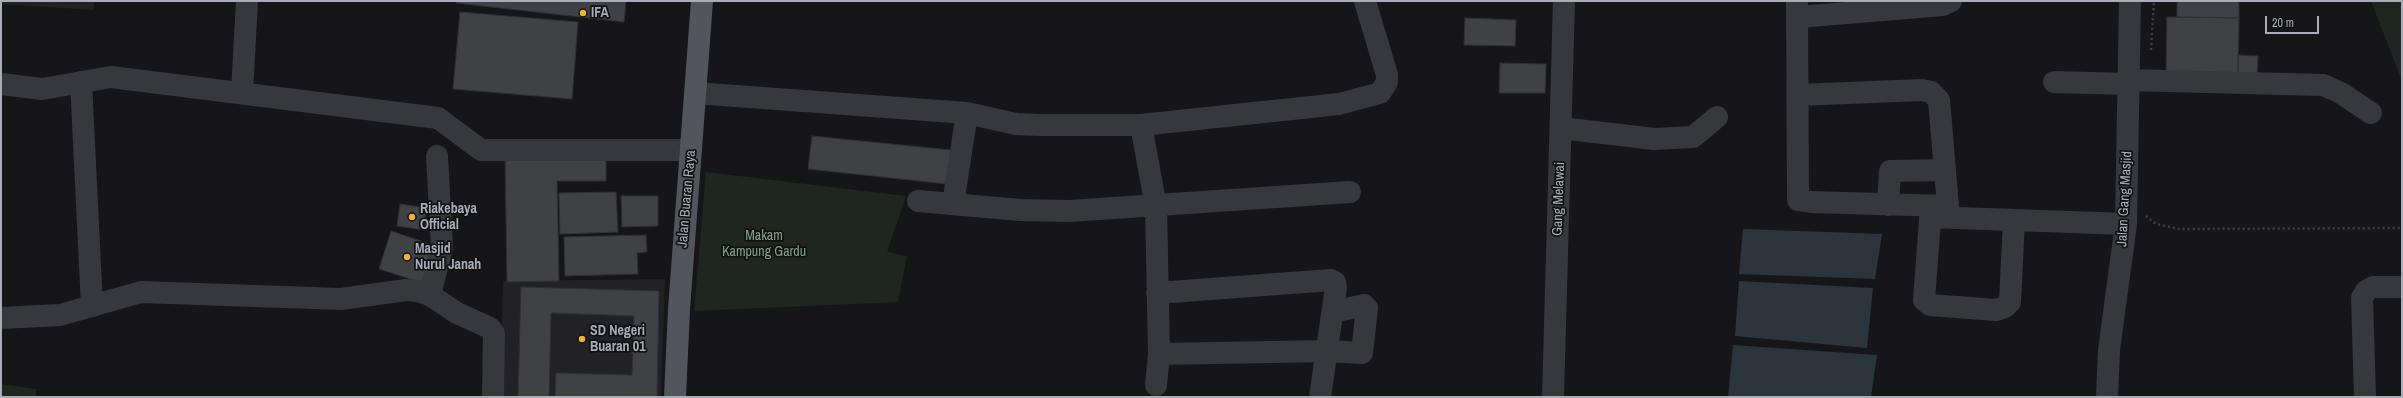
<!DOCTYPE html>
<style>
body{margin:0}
#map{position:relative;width:2403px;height:398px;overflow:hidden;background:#161618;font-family:"Archivo Narrow",sans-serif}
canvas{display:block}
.frame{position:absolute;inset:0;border:2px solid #a8adb8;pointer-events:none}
.scale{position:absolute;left:2265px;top:16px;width:54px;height:18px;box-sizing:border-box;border:2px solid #a8adb8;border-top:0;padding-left:5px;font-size:12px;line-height:14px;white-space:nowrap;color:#a8adb8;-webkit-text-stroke:3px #111113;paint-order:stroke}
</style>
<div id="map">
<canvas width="2403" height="398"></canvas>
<div class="frame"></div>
<div class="scale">20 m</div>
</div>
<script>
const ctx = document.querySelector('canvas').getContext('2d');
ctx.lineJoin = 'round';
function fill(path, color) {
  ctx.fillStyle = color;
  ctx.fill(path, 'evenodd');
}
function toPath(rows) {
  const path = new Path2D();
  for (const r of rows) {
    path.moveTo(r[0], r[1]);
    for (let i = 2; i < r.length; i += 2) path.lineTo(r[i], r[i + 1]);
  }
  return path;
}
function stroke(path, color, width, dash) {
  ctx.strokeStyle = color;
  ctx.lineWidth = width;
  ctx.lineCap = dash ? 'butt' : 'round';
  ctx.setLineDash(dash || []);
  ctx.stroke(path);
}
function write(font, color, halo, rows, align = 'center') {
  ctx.font = font + ' "Archivo Narrow",sans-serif';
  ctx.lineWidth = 3.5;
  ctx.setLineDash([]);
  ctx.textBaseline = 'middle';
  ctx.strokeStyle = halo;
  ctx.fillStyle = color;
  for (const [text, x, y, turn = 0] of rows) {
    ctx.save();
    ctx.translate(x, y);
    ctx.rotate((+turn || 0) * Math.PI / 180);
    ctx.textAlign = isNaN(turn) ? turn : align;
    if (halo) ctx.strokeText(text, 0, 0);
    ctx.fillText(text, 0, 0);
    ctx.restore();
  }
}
const built = toPath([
 [1,1,94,1,94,10,1,4],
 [665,279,661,397,500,397,503,281]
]);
const green = toPath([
 [2371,1,2402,1,2402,81],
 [706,172,906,196,887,252,907,256,898,302,694,311],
 [1,384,36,389,36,397,1,397]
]);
const water = toPath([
 [1743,229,1882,234,1875,279,1739,274],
 [1739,281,1873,288,1867,348,1735,336],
 [1733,345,1877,355,1871,397,1728,397]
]);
const building = toPath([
 [456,1,626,1,624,22,456,3,456,1],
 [2177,1,2239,1,2239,18,2177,17,2177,1],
 [460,12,578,22,572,99,453,89,460,12],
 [2167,17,2239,18,2238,75,2166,74,2167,17],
 [1465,18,1516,20,1515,46,1464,45,1465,18],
 [2238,55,2258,56,2257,76,2238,75,2238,55],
 [1500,63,1546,64,1545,93,1499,93,1500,63],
 [812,136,951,150,947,184,808,169,812,136],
 [606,153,606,181,557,181,559,281,507,282,505,154,606,153],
 [616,192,618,232,560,234,559,193,616,192],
 [621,196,658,196,658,226,622,227,621,196],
 [400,204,427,208,424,230,397,226,400,204],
 [391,231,436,246,423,283,379,269,391,231],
 [646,235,647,252,637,253,638,274,565,276,564,237,646,235],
 [521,287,659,291,657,397,555,397,556,373,632,375,634,316,551,313,549,397,518,397,521,287]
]);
const path = toPath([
 [2151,50,2154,1],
 [2146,216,2156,224,2179,229,2402,228]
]);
const minor = toPath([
 [1797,1,1798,200,1811,202,1948,206,1939,100,1931,92,1922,90,1798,95],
 [1798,17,1943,5,1951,1],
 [2129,80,2323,85,2341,93,2371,113],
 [81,82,92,306],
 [2054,82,2129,84],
 [1,84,42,89,111,77,438,118,481,150,691,150],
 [242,92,247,1],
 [695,93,967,113,1016,124,1041,125,1141,125,1339,104,1380,93,1387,82,1387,75,1365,1],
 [1141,125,1156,207,1159,354,1156,385],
 [1561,128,1654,139,1693,137,1717,117],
 [918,201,1020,210,1069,211,1350,192],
 [953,204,967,113],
 [1888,205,1890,171,1945,170],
 [1931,206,1924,300,1930,305,1996,310,2005,307,2010,302,2014,220],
 [1930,217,2126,224],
 [1157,293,1331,280,1335,282,1336,287,1320,397],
 [430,295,442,248,437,156],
 [1,318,60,315,141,292,341,299,406,290,418,291,430,295,457,313,490,328,494,333,493,397],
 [1159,354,1326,351,1362,353,1367,308,1364,305,1333,312],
 [1553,397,1564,1],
 [2107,397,2109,350,2126,224,2130,1],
 [2365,397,2362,298,2366,291,2373,287,2402,287]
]);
const major = toPath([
 [675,397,679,309,702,1]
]);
const markers = [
 [583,13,4,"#f2b134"],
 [412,217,4,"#f2b134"],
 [407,257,4,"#f2b134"],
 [582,339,4,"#f2b134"]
];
const poiNames = [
 ["IFA",591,13],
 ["Riakebaya",420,209],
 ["Official",420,225],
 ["Masjid",415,249],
 ["Nurul Janah",415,265],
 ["SD Negeri",590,331],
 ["Buaran 01",590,347]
];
const streetNames = [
 ["Jalan Buaran Raya",687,199,-85],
 ["Gang Melawai",1559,199,-88],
 ["Jalan Gang Masjid",2125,199,-87]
];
const parkNames = [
 ["Makam",764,236],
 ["Kampung Gardu",764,252]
];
fill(built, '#222225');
fill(green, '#1e261f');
fill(water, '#2c353c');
fill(building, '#404145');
stroke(building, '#303034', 1);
stroke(path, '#3d3f44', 2.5, [2, 3]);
stroke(minor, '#37383d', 22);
stroke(major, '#53555c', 22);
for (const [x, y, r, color] of markers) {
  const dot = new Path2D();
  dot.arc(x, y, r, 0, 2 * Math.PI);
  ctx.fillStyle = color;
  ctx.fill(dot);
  stroke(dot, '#111113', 1.5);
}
write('bold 14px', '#a8adb8', '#111113', poiNames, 'left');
write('14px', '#a8adb8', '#111113', streetNames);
write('14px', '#7fa381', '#111113', parkNames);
</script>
